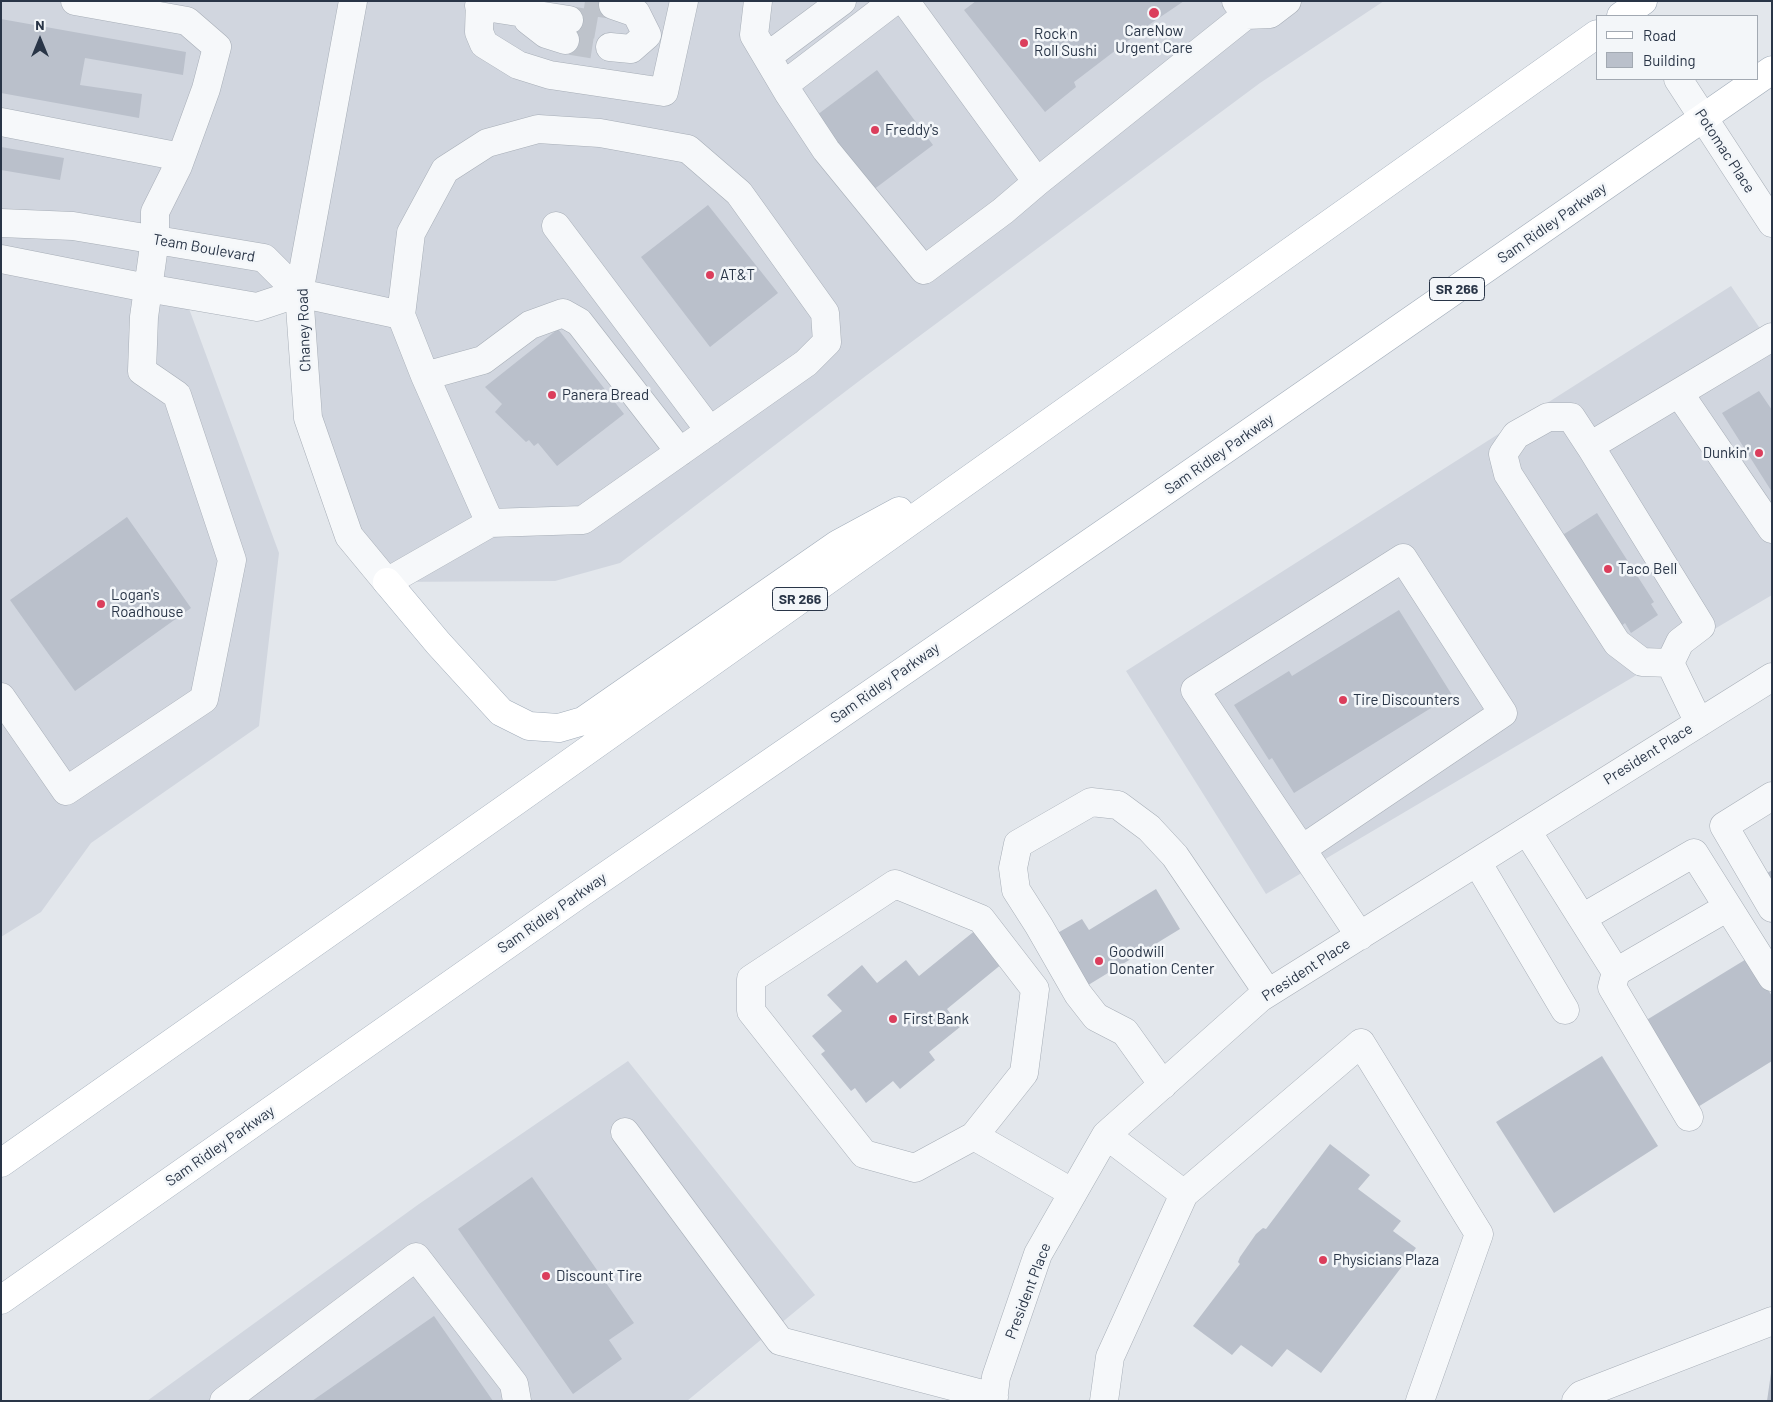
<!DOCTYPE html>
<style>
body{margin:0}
#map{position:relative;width:1773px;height:1402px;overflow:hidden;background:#e3e7ec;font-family:Barlow,sans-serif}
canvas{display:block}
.frame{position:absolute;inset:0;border:2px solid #293547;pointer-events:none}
.legend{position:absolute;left:1596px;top:15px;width:162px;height:65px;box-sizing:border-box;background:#f3f6f9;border:1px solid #a2a9b2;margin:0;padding:6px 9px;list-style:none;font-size:15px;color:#293547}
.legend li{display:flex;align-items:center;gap:10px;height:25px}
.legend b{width:25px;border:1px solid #a2a9b2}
.north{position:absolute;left:15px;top:15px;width:50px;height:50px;-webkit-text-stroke:4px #f3f6f9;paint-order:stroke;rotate:0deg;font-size:14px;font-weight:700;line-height:20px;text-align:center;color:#293547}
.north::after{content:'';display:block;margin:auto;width:18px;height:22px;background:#293547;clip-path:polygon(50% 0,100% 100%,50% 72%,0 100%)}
</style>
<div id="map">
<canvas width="1773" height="1402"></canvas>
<div class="frame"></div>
<ul class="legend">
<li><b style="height:6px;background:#fff"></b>Road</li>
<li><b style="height:14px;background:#bac0cb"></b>Building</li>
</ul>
<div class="north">N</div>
</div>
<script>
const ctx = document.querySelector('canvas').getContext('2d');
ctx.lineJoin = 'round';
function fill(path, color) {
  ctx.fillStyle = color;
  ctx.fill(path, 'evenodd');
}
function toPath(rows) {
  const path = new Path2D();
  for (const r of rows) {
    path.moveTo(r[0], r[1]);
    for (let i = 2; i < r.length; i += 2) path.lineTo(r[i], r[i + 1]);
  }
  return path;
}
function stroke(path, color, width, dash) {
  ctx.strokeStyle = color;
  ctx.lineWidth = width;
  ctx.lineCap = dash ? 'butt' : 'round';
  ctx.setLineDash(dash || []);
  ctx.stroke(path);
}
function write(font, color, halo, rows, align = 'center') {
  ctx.font = font + ' Barlow,sans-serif';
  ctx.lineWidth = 5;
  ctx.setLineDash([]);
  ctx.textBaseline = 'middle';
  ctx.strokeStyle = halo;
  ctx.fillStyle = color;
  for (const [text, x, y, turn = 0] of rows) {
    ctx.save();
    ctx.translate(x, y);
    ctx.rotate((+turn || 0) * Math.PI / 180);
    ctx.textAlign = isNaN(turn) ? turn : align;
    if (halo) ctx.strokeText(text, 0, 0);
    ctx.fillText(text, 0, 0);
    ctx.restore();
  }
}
const built = toPath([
 [1,1,1384,1,1260,83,867,375,620,563,555,581,387,582,349,536,308,418,299,294,184,295,279,553,259,726,91,843,41,912,1,937],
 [1731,286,1772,346,1772,595,1266,894,1126,671],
 [628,1061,815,1295,687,1401,147,1401,419,1204]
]);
const building = toPath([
 [976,1,1184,1,1150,24,1082,76,1074,82,1076,87,1045,112,964,10],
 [1,19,186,52,183,75,85,58,80,85,142,94,139,118,1,93],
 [877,70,933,145,873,190,817,115],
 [1,147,64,158,60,180,1,170],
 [708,205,778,293,710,347,641,257],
 [558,329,624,414,557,466,538,443,534,446,529,440,526,442,495,412,502,404,485,387],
 [1759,391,1772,410,1772,492,1722,413],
 [1597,513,1654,602,1651,604,1658,615,1631,633,1625,623,1620,627,1561,536],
 [127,517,191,608,75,691,10,600],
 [1399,610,1452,695,1294,793,1272,758,1269,760,1234,705,1289,671,1292,676],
 [1772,870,1772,894,1761,877],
 [1156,889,1180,929,1085,987,1054,935,1082,919,1089,930],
 [977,929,1003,963,947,1009,960,1027,929,1052,935,1060,900,1089,893,1081,866,1103,855,1088,851,1091,821,1054,825,1051,812,1036,842,1011,827,995,862,965,877,983,906,960,919,976],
 [1748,958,1772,996,1772,1061,1693,1110,1640,1024],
 [1602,1056,1658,1146,1554,1213,1496,1122],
 [1330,1144,1370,1175,1358,1189,1401,1221,1393,1231,1416,1248,1321,1373,1287,1349,1272,1367,1241,1345,1232,1355,1193,1326,1240,1264,1238,1262,1240,1257,1256,1234,1263,1228,1266,1229],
 [532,1177,634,1323,609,1340,622,1359,573,1394,458,1229],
 [434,1316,493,1401,312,1401],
 [1771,1373,1772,1401,1767,1401]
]);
const minorTunnel = toPath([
 [585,1,613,5],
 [569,20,609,27],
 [565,40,610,47]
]);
const minor = toPath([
 [480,1,479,32,484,44,518,65,550,75,664,92,684,1],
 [758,1,754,35,789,94,826,150,924,270,1003,211,1037,182,905,1],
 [1236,1,1246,15,1270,14,1287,1],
 [479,6,569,20],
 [528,20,546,34,565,40],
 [610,47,631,49,647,35,636,13,613,5],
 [768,56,842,1],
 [1678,79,1772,223],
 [784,85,894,1],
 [1,122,181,157],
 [1037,182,1246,15],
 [1,223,73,226,264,258,299,293],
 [556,226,710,431],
 [1,259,147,288,257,307,299,293,401,315,411,233,445,170,487,143,538,129,600,133,688,149,739,193,825,313,827,342,806,363,583,520,490,523,387,582,349,536,308,418,299,293,353,1],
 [401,315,425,376,490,523],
 [425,376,483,360,530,325,563,313,579,322,680,452],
 [1679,393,1772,529],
 [1590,446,1571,417,1548,417,1516,435,1503,454,1508,474,1617,643,1642,662,1670,663],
 [1,697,66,791,204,699,232,560,177,395,142,371,144,317,155,239,155,212,178,166,206,89,217,47,187,21,75,1],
 [1699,723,1670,663,1680,642,1701,626,1590,446,1772,337],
 [1772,796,1724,826,1772,908],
 [1527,831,1616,972,1728,907],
 [1302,849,1503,713,1403,558,1195,690,1360,936],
 [1477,862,1565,1010],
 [1582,918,1694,853,1772,977],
 [1616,972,1612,987,1689,1117],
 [1163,1085,1125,1032,1096,1017,1078,994,1039,926,1016,890,1013,868,1018,844,1091,802,1118,805,1149,828,1175,856,1268,993],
 [625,1132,780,1341,994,1397],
 [1106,1135,1184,1194,1361,1043,1479,1234,1420,1401],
 [974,1136,1024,1073,1035,989,981,919,895,884,751,979,751,1011,864,1154,915,1168,974,1136,1073,1193],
 [224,1401,416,1257,514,1384,517,1401],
 [993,1401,996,1377,1038,1254,1106,1135,1260,998,1772,677],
 [1104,1401,1110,1357,1184,1194],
 [1576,1401,1581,1395,1772,1321]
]);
const major = toPath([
 [1621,16,1643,1],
 [387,582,438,643,501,712,529,726,559,728,583,721,838,544,899,511],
 [1,1163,516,801,1597,34],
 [1,1300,578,895,1142,507,1772,70]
]);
const markers = [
 [1154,13,6,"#db3e5c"],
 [1024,43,5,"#db3e5c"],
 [875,130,5,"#db3e5c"],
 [710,275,5,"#db3e5c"],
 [552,395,5,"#db3e5c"],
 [1759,453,5,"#db3e5c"],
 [1608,569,5,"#db3e5c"],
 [101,604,5,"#db3e5c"],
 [1343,700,5,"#db3e5c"],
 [1099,961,5,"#db3e5c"],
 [893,1019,5,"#db3e5c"],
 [1323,1260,5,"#db3e5c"],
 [546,1276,5,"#db3e5c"]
];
const shields = [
 [1457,289,55],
 [800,599,55]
];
const shieldNames = [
 ["SR 266",1457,289],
 ["SR 266",800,599]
];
const poiNames = [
 ["CareNow",1154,31,"center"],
 ["Urgent Care",1154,48,"center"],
 ["Rock n",1034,34],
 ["Roll Sushi",1034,51],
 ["Freddy's",885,130],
 ["AT&T",720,275],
 ["Panera Bread",562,395],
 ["Dunkin'",1749,453,"right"],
 ["Taco Bell",1618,569],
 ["Logan's",111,595],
 ["Roadhouse",111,612],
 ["Tire Discounters",1353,700],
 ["Goodwill",1109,952],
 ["Donation Center",1109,969],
 ["First Bank",903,1019],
 ["Physicians Plaza",1333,1260],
 ["Discount Tire",556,1276]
];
const streetNames = [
 ["Potomac Place",1725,151,57],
 ["Sam Ridley Parkway",1552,223,-35],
 ["Team Boulevard",204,248,10],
 ["Chaney Road",304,330,-92],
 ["Sam Ridley Parkway",1219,454,-35],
 ["Sam Ridley Parkway",885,683,-35],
 ["President Place",1648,754,-32],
 ["Sam Ridley Parkway",552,913,-35],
 ["President Place",1306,970,-33],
 ["Sam Ridley Parkway",220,1146,-35],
 ["President Place",1028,1291,-69]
];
fill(built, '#d1d6df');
fill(building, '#bac0cb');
stroke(minorTunnel, '#bec3cb', 28, [28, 14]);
stroke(minor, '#a7aeb7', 29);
stroke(major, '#a1acb9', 29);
stroke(minor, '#f6f8fa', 28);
stroke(major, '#fff', 28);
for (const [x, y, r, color] of markers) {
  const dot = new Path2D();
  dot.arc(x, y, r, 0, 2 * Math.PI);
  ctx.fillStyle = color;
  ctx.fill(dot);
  stroke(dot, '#f3f6f9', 2);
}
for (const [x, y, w] of shields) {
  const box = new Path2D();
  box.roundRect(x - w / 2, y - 11.5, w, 23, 4);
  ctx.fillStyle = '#f3f6f9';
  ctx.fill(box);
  stroke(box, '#293547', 1);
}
write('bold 14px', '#293547', null, shieldNames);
write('15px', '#293547', '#f3f6f9', poiNames, 'left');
write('15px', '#293547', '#f3f6f9', streetNames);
</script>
